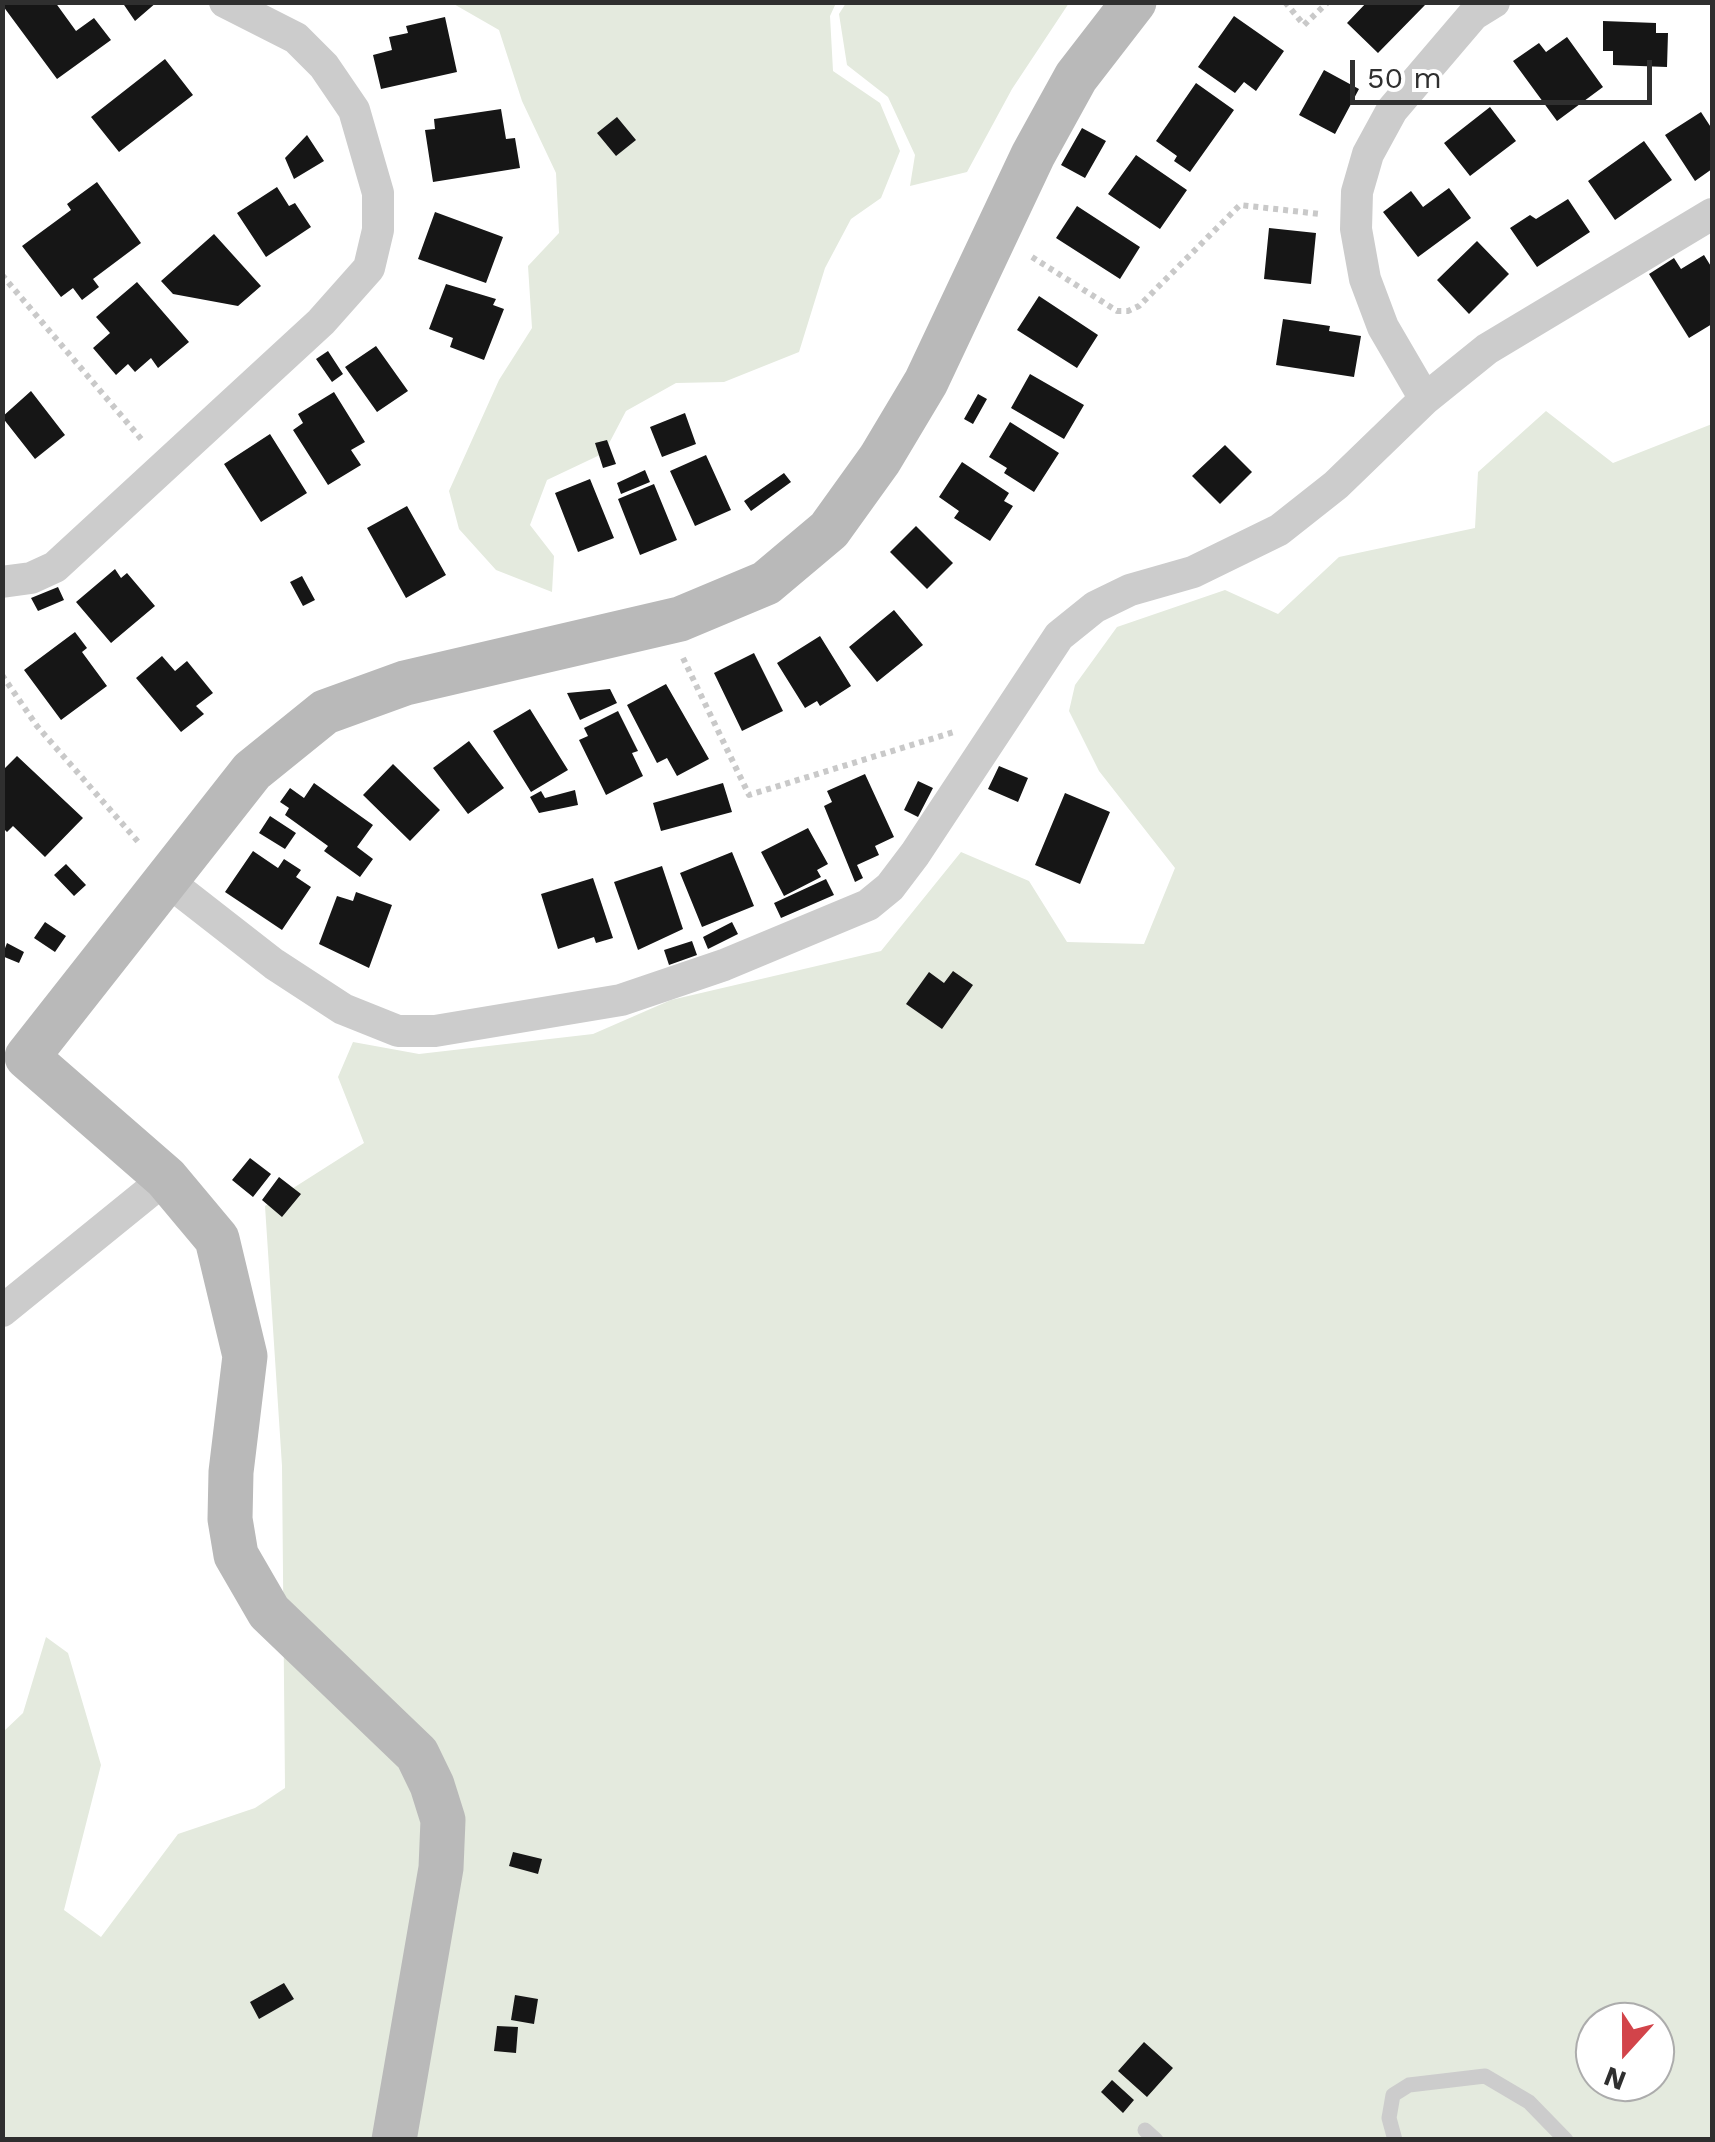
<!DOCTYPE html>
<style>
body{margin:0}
#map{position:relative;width:1715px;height:2142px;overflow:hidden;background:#fff;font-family:"Work Sans",sans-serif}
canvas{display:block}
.frame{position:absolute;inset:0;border:5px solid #2f2f2f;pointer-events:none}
.north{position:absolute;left:1575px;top:2002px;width:100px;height:100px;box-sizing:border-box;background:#fff;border:2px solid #acacac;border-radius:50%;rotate:201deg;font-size:28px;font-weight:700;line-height:40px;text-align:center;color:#2f2f2f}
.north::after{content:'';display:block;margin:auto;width:35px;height:45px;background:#d2444a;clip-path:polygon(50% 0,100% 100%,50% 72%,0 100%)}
.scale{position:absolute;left:1350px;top:60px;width:302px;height:45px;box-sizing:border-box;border:5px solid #2f2f2f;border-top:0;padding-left:12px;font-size:30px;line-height:35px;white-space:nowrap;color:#2f2f2f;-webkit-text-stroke:8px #fff;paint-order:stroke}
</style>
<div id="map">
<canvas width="1715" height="2142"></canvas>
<div class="frame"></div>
<div class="north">N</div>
<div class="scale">50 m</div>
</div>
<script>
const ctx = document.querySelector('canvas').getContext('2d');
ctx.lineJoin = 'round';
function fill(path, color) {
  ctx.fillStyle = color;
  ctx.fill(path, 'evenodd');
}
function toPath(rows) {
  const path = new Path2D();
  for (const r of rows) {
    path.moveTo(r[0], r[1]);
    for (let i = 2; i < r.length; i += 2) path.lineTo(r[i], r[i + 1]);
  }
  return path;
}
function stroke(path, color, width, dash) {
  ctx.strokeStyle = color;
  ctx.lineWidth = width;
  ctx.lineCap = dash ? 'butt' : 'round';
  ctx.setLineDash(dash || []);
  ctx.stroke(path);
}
const green = toPath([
 [452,3,836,3,830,16,833,71,880,103,900,151,881,198,851,219,825,268,799,352,724,382,676,383,626,411,604,453,547,480,530,525,554,556,552,592,496,570,459,529,449,491,499,380,532,328,528,266,559,233,556,173,522,101,499,30],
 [846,3,846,2,1069,3,1012,89,967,172,910,186,915,155,888,97,847,65,839,14],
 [1546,411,1613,463,1712,424,1712,2139,3,2140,3,1732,23,1713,46,1637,68,1653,101,1765,64,1910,101,1937,178,1834,255,1808,285,1788,282,1466,265,1206,364,1143,338,1077,353,1042,419,1054,593,1034,671,1000,881,951,961,852,1029,881,1067,942,1144,944,1175,868,1099,771,1069,711,1075,685,1117,627,1225,590,1278,614,1339,557,1475,528,1478,472],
 [1595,2022,1655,2022,1655,2082,1595,2082]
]);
const building = toPath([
 [8,2,55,2,76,31,94,18,111,40,57,79,3,6],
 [122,2,157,2,135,21],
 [1367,2,1423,2,1425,5,1378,53,1347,23],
 [1234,16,1284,51,1256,91,1244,82,1235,93,1198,67],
 [445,17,457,72,381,89,373,55,392,50,389,37,408,33,406,26],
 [1603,21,1656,23,1656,33,1668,33,1667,67,1613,65,1613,51,1603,51],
 [1567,37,1603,87,1557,121,1513,61,1539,43,1546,52],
 [165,59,193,95,119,152,91,117],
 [1324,70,1359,89,1335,134,1299,115],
 [1196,83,1234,110,1190,172,1174,161,1177,156,1156,141],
 [1490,107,1516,141,1470,176,1444,143],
 [501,109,506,139,515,138,520,168,433,182,425,130,435,129,434,119],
 [1701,112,1712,129,1712,169,1695,181,1665,135],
 [617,117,636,140,616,156,597,133],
 [1082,128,1106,141,1085,178,1061,165],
 [307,135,324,161,294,179,285,158],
 [1644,141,1672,180,1615,220,1588,181],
 [1136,155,1187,190,1160,229,1108,194],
 [97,182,141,243,93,279,99,287,82,300,73,288,61,297,22,246,71,210,67,204],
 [277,187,289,206,295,203,311,227,266,257,237,213],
 [1449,188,1471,218,1418,257,1383,212,1411,191,1423,207],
 [1568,199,1590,232,1537,267,1510,228,1530,215,1536,219],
 [1077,206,1140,247,1120,279,1056,238],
 [435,212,503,237,486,283,418,259],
 [1269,228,1316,233,1311,284,1264,279],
 [214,234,261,286,238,306,173,294,161,281],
 [1477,241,1509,274,1469,314,1437,280],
 [1704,255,1712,268,1712,324,1689,338,1649,274,1674,258,1681,269],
 [137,282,189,342,158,368,151,358,135,372,128,364,116,375,93,348,110,333,96,317],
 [446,284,496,299,493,305,504,309,484,360,450,347,453,338,429,329],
 [1039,296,1098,335,1077,368,1017,330],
 [1283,319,1330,326,1329,331,1361,336,1354,377,1276,365],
 [376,346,408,391,377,412,345,367],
 [328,351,343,374,332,382,316,359],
 [1030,374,1084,405,1064,439,1011,408],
 [31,391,65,435,35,459,2,417],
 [334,392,365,442,351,450,361,465,328,485,293,430,303,423,298,414],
 [978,394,987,399,973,424,964,419],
 [685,413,696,444,662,457,650,427],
 [1010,422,1059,453,1034,492,1004,473,1007,468,989,457],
 [270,434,307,493,261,522,224,464],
 [607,440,616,464,603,468,595,443],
 [1225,445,1252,472,1220,504,1192,476],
 [706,455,731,510,695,526,670,471],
 [962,462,1009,493,1004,501,1013,506,990,541,954,518,959,511,939,497],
 [645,470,650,482,621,494,617,483],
 [784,473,791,482,751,511,744,501],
 [590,479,614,538,578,552,555,493],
 [654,484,677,540,640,555,618,499],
 [407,506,446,575,406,598,367,528],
 [916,526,953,563,927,589,890,552],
 [115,569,121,578,127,573,155,606,111,643,76,602],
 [302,576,315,600,303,606,290,582],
 [58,587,64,600,38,611,31,598],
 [894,610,923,645,877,682,849,647],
 [75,632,87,648,82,652,107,686,61,720,24,670],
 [820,636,851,686,820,706,817,701,805,708,777,663],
 [754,653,783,711,742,731,714,673],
 [162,656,175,671,187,661,213,693,196,706,204,714,181,732,136,678],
 [666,684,709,759,677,776,667,758,657,763,627,705],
 [610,689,617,703,580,720,567,693],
 [530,709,568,770,531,792,493,731],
 [618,711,638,751,632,753,643,776,606,795,579,740,588,736,584,728],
 [469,741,504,788,468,814,433,768],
 [17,756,83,818,45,857,13,826,7,832,2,827,2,771],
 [393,764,440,810,410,841,363,795],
 [999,766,1028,778,1018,802,988,789],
 [865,774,894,837,875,846,879,855,857,865,863,878,855,882,824,806,832,802,827,791],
 [918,781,933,788,918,817,904,810],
 [314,783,373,825,357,847,373,859,360,877,324,851,328,846,285,815,289,808,280,802,290,788,304,798],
 [723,783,732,812,661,831,653,803],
 [575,790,578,805,539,813,530,797,541,791,545,798],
 [1065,793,1110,812,1080,884,1035,865],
 [270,816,296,833,285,849,259,833],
 [808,828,828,864,817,870,821,877,784,896,761,852],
 [253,851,278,868,284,859,301,870,296,877,311,887,282,930,225,892],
 [732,852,754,906,702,927,680,873],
 [66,864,86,885,74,896,54,875],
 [662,866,683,929,638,950,614,882],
 [593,878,613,938,596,943,594,937,558,949,541,894],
 [826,879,834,895,781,918,774,903],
 [356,892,392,905,369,968,319,944,337,896,353,901],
 [45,922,66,936,55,952,34,938],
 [732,922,738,934,708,949,703,937],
 [692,941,697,955,669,965,664,950],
 [7,943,24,952,19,963,2,956],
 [953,971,973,985,942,1029,906,1004,929,972,944,983],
 [250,1158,271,1174,253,1197,232,1180],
 [279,1177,301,1194,282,1217,262,1200],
 [513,1852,542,1859,538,1874,509,1866],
 [284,1983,294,1999,259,2019,250,2002],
 [515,1995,538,1999,534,2024,511,2020],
 [497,2026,518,2027,516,2053,494,2051],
 [1144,2042,1173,2068,1147,2097,1118,2071],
 [1112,2080,1134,2100,1123,2113,1101,2092]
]);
const path = toPath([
 [1285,2,1304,25,1328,2],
 [1032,257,1117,311,1128,311,1139,306,1240,205,1320,214],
 [2,275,142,440],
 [683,658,749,795,954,732],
 [2,675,37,726,140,844]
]);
const lane = toPath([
 [1145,2130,1156,2140],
 [1395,2140,1389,2118,1393,2095,1409,2085,1485,2076,1529,2102,1566,2140]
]);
const street = toPath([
 [1425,399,1383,327,1365,279,1356,229,1357,192,1368,154,1392,110,1473,15,1494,2],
 [2,582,31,578,55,567,321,322,369,268,378,230,378,193,354,110,324,66,296,38,225,2],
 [165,879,274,964,343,1009,398,1031,435,1031,621,1000,724,965,868,905,890,887,915,854,1059,636,1095,607,1130,590,1193,572,1279,530,1336,485,1425,399,1487,349,1712,214],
 [2,1311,166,1178]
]);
const secondary = toPath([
 [394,2140,441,1868,443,1820,432,1785,417,1754,269,1612,236,1555,230,1519,231,1472,245,1356,217,1239,166,1178,27,1057,252,771,325,712,405,683,680,619,766,583,829,530,880,459,926,382,1033,155,1076,77,1134,2]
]);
fill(green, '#e4eade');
fill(building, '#161616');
stroke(path, '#c9c9c9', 6, [5, 5]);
stroke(lane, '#ccc', 15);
stroke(street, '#ccc', 32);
stroke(secondary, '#b9b9b9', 45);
</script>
